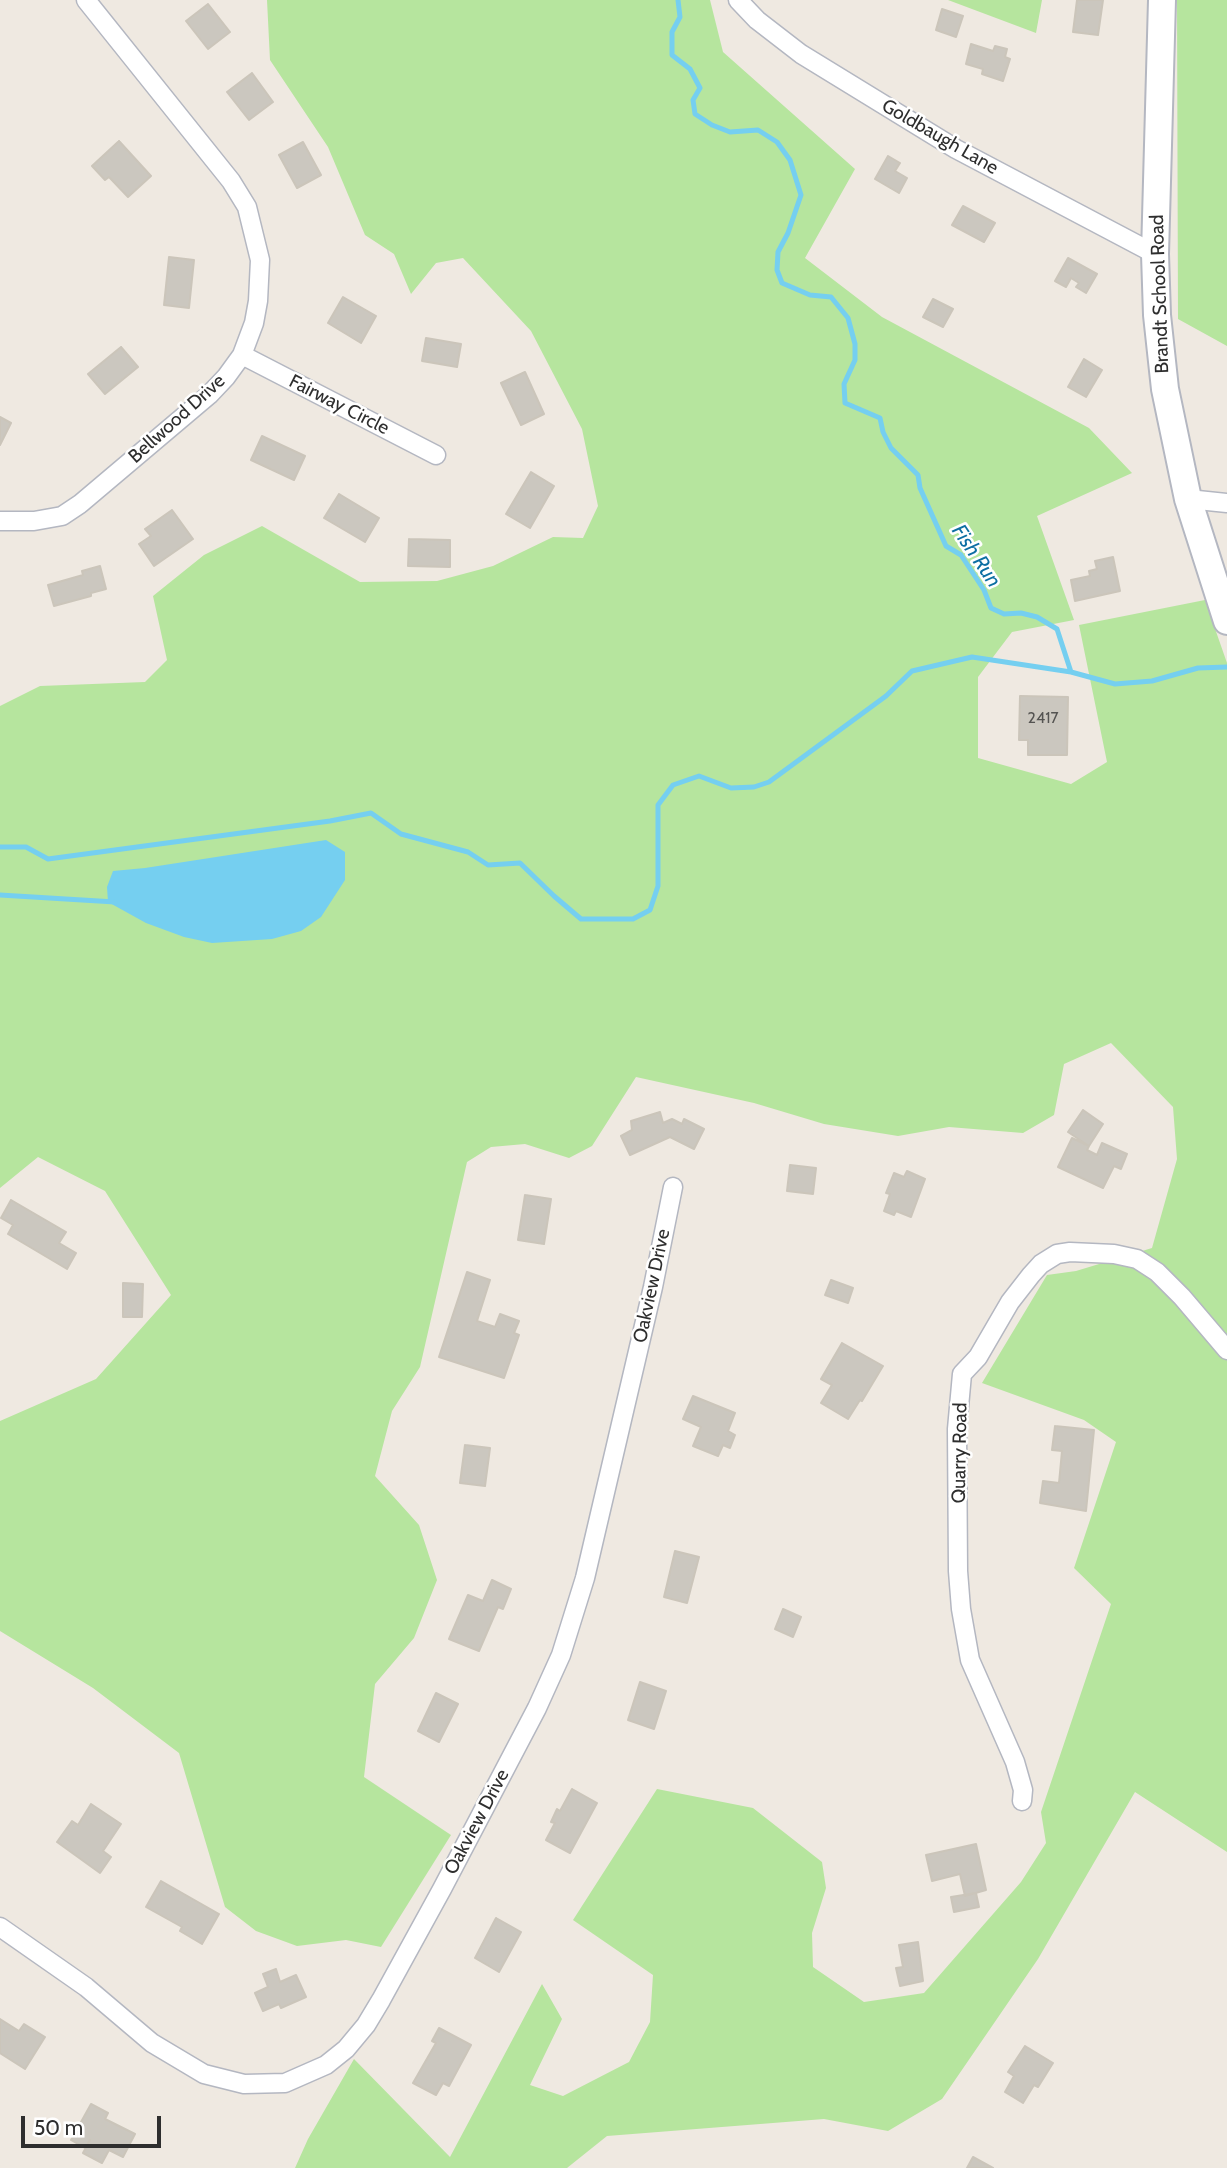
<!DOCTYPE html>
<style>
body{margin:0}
#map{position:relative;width:1227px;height:2168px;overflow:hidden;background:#efe9e1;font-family:Cabin,sans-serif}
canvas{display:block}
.scale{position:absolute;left:21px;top:2116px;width:140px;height:32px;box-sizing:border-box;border:4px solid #2e2e2e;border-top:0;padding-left:9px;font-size:21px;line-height:24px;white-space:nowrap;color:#2e2e2e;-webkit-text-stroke:5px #fff;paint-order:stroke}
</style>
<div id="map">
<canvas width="1227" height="2168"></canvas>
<div class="scale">50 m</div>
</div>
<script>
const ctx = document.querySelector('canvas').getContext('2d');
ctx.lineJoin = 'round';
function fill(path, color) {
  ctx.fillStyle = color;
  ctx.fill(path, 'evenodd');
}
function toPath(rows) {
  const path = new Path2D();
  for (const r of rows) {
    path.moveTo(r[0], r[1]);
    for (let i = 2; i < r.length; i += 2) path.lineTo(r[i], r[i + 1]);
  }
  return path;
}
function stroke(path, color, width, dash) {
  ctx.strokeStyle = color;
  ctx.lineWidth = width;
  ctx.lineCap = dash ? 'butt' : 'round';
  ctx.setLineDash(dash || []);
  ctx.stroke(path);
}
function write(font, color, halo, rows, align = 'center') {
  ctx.font = font + ' Cabin,sans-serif';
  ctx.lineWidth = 5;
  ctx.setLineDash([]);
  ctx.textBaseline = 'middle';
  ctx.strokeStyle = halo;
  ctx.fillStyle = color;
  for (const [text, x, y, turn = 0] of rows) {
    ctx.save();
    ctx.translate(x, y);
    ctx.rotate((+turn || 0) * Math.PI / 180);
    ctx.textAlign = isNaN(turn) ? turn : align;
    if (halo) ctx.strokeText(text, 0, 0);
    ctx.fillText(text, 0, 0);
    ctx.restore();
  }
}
const green = toPath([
 [267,0,710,0,723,52,855,169,805,258,882,317,1089,428,1132,473,1037,516,1074,620,1012,632,978,677,978,758,1071,784,1107,762,1079,625,1205,600,1227,663,1227,1852,1135,1792,1038,1959,942,2099,888,2131,824,2119,607,2136,567,2168,295,2168,308,2139,354,2059,450,2157,542,1984,562,2019,530,2085,563,2096,629,2062,650,2022,653,1975,573,1920,657,1789,753,1808,822,1862,826,1888,812,1933,813,1967,864,2002,924,1993,1021,1882,1046,1843,1041,1812,1111,1604,1074,1568,1116,1442,1084,1420,982,1383,1047,1275,1076,1271,1152,1248,1177,1159,1173,1107,1111,1043,1064,1064,1054,1115,1023,1133,949,1127,898,1136,824,1124,754,1103,636,1077,592,1146,569,1158,525,1144,491,1147,467,1162,420,1367,392,1411,375,1476,419,1525,437,1580,414,1638,375,1684,364,1777,451,1835,381,1947,346,1940,297,1946,256,1931,225,1907,179,1753,93,1688,0,1631,0,1421,96,1379,171,1295,105,1191,38,1157,0,1188,0,706,40,686,145,682,167,660,153,596,204,555,262,526,360,582,437,581,493,566,553,537,583,538,598,506,582,429,531,331,463,258,436,263,411,294,394,254,365,235,328,147,270,60],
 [948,0,1042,0,1036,33],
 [1177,0,1227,0,1227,346,1178,319]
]);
const water = toPath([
 [326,840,345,852,345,880,321,917,301,931,272,939,212,943,184,937,146,923,108,902,107,887,113,871,145,868]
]);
const stream = toPath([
 [678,0,680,17,672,32,672,55,690,69,700,88,693,100,695,114,712,125,730,132,758,130,777,142,790,160,801,195,788,233,778,252,777,270,782,283,810,295,831,297,848,318,855,344,855,360,844,384,845,403,880,418,883,432,891,448,918,475,920,488,946,546,961,555,984,590,991,608,1004,614,1021,613,1037,617,1057,629,1071,672,1115,684,1152,681,1198,668,1227,667],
 [0,847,26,847,48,859,330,821,371,813,401,834,468,852,488,865,520,863,554,896,581,919,633,919,650,910,658,886,658,805,673,785,699,776,731,788,754,787,769,782,886,696,912,671,972,657,1071,672],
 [0,895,115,902]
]);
const building = toPath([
 [1077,0,1103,0,1098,35,1073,32,1077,0],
 [208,4,230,32,208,49,186,21,208,4],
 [942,9,963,16,956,37,936,30,942,9],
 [971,44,993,51,995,46,1007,49,1005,57,1010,59,1003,81,982,74,983,69,966,64,971,44],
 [252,73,273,102,249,120,227,92,252,73],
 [119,141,151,176,128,197,109,177,105,180,92,166,119,141],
 [303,142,321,175,297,188,279,155,303,142],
 [888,156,900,163,895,171,907,178,899,193,875,179,888,156],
 [963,206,995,223,984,242,952,225,963,206],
 [169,257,194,260,189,308,164,305,169,257],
 [1068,258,1097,274,1086,293,1076,287,1079,283,1071,278,1066,287,1055,281,1068,258],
 [343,297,376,316,361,343,328,323,343,297],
 [933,299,953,309,943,327,923,317,933,299],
 [426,338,461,344,457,367,422,361,426,338],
 [121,347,138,367,105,394,88,374,121,347],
 [1084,359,1102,370,1086,397,1068,387,1084,359],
 [525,372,544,414,521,425,501,383,525,372],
 [0,417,11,423,0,445,0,417],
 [262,436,305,456,294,480,251,460,262,436],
 [531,472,554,486,530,528,506,514,531,472],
 [339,494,379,518,365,542,324,518,339,494],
 [172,510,193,539,154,566,139,544,151,536,145,529,172,510],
 [409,539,450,540,450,567,408,566,409,539],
 [1113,557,1120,591,1075,601,1071,580,1090,576,1089,571,1097,569,1095,561,1113,557],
 [100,566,106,589,91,593,91,596,54,606,48,585,83,575,82,571,100,566],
 [1020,696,1068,697,1067,755,1028,755,1028,740,1019,740,1020,696],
 [1083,1110,1103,1124,1089,1146,1068,1132,1083,1110],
 [660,1112,663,1123,672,1119,682,1124,684,1119,704,1129,694,1149,670,1137,630,1155,621,1136,632,1130,631,1121,660,1112],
 [1072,1138,1089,1146,1087,1150,1097,1155,1102,1143,1127,1154,1121,1169,1114,1166,1103,1188,1058,1167,1072,1138],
 [790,1165,816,1168,813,1194,787,1191,790,1165],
 [907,1171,925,1179,911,1217,896,1211,894,1215,884,1211,890,1194,886,1193,894,1173,904,1177,907,1171],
 [525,1195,551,1199,544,1244,518,1240,525,1195],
 [11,1200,66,1232,59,1243,76,1253,67,1269,8,1234,13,1225,1,1218,11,1200],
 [467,1272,490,1280,477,1321,495,1327,500,1314,519,1321,514,1333,519,1335,504,1378,439,1357,467,1272],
 [831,1280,853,1288,848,1303,825,1295,831,1280],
 [123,1283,143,1284,142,1317,123,1317,123,1283],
 [842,1343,883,1366,862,1401,860,1400,848,1419,821,1403,832,1385,821,1379,842,1343],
 [693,1396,735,1413,728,1431,735,1435,730,1448,723,1445,718,1456,693,1446,701,1427,683,1419,693,1396],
 [1055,1426,1094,1430,1086,1511,1040,1503,1043,1481,1059,1483,1062,1451,1052,1450,1055,1426],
 [465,1445,490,1448,485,1486,460,1483,465,1445],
 [675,1551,699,1557,687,1603,664,1597,675,1551],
 [492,1580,511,1589,503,1609,498,1607,479,1651,449,1639,468,1595,483,1601,492,1580],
 [783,1609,801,1617,793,1637,775,1629,783,1609],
 [640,1682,666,1691,654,1729,628,1720,640,1682],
 [436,1693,458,1704,439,1742,418,1731,436,1693],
 [572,1789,597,1803,570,1853,546,1840,555,1823,551,1822,557,1809,560,1811,572,1789],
 [91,1804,121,1824,103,1851,111,1857,100,1873,57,1842,72,1821,78,1825,91,1804],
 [976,1844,986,1890,965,1896,960,1874,932,1881,926,1855,976,1844],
 [161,1881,219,1914,202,1944,180,1931,182,1927,146,1907,161,1881],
 [976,1893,979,1907,954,1912,951,1897,976,1893],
 [496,1918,521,1932,499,1972,475,1958,496,1918],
 [918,1942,923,1981,900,1986,896,1968,903,1967,899,1945,918,1942],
 [276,1969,280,1982,296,1975,306,1997,281,2008,279,2004,263,2011,255,1993,268,1987,263,1974,276,1969],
 [0,2019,19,2031,24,2024,45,2037,25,2069,0,2053,0,2019],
 [439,2028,471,2045,449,2086,443,2083,436,2095,413,2083,436,2043,432,2041,439,2028],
 [1025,2046,1053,2063,1038,2087,1034,2085,1023,2103,1005,2092,1014,2076,1008,2072,1025,2046],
 [91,2104,108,2113,105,2119,135,2134,123,2157,109,2150,102,2163,83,2153,90,2140,85,2148,71,2140,91,2104],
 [973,2157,993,2168,967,2168,973,2157]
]);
const street = toPath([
 [738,0,757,20,801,54,956,149,1155,254],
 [242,355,436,455],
 [1188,499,1227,503],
 [0,521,34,521,62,516,80,504,209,395,226,377,242,355,254,323,258,301,260,260,247,207,231,181,86,0],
 [1022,1801,1023,1790,1015,1762,970,1660,961,1609,958,1571,957,1429,962,1374,978,1357,1010,1302,1031,1275,1041,1264,1057,1254,1070,1252,1114,1254,1137,1259,1157,1272,1182,1297,1227,1350],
 [0,1927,86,1987,152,2043,204,2074,244,2084,285,2083,326,2065,346,2049,366,2025,381,2000,442,1889,537,1708,561,1655,585,1578,653,1287,673,1187]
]);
const secondary = toPath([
 [1162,0,1155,254,1157,315,1165,389,1188,499,1227,621]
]);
const numberNames = [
 ["2417",1043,718]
];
const streetNames = [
 ["Goldbaugh Lane",940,137,30],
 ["Brandt School Road",1160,294,-92],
 ["Fairway Circle",339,405,27],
 ["Bellwood Drive",177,419,-42],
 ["Oakview Drive",652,1286,-78],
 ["Quarry Road",960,1453,-89],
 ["Oakview Drive",477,1822,-62]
];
const waterNames = [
 ["Fish Run",976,556,56]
];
fill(green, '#b6e59e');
fill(water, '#75cff0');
stroke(stream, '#75cff0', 5);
fill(building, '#cbc7bf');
stroke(building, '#cbc5ba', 2);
stroke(street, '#b4b7c1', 21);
stroke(secondary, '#b4b7c1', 30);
stroke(street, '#fff', 18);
stroke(secondary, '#fff', 26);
write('16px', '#555452', null, numberNames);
write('19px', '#2e2e2e', '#fff', streetNames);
write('italic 21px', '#0d6fa3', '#fff', waterNames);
</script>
